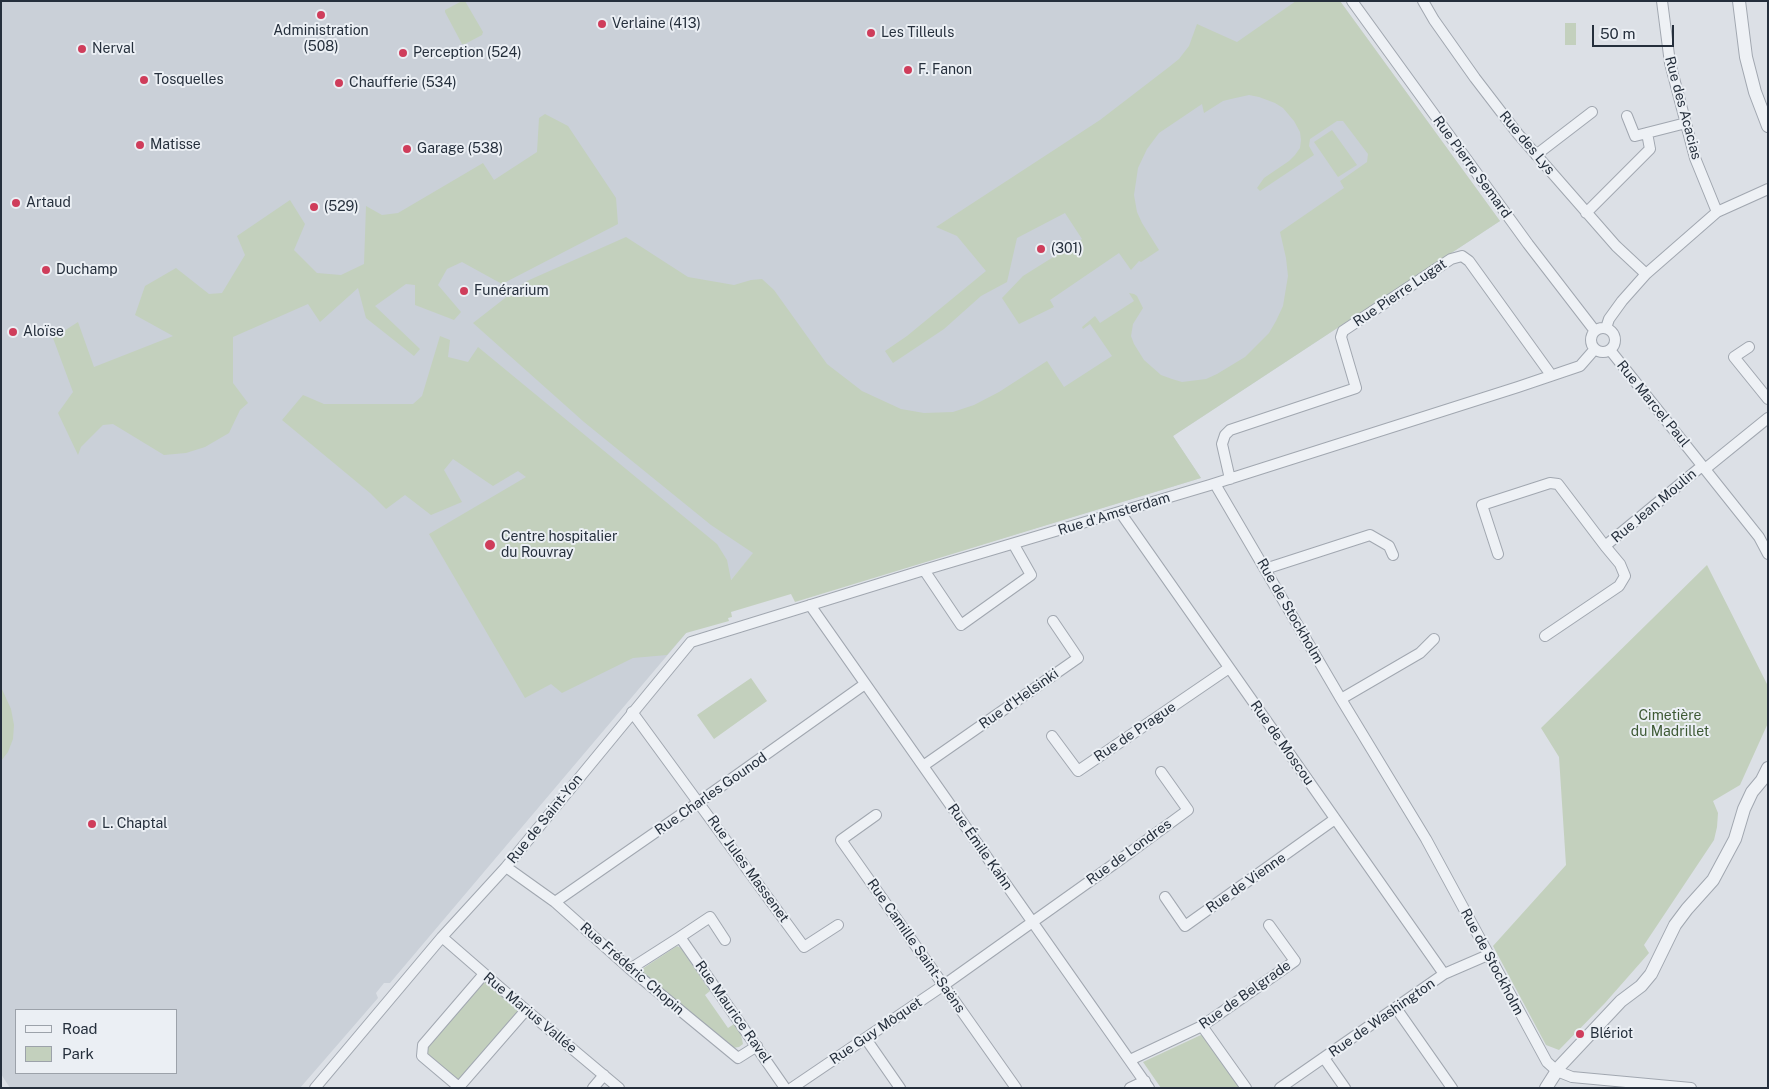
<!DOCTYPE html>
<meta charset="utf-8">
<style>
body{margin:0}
#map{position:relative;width:1769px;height:1089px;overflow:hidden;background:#dce0e6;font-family:"Public Sans",sans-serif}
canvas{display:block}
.frame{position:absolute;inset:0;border:2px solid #252f3c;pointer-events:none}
.legend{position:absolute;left:15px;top:1009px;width:162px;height:65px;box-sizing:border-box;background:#ebeff4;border:1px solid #9ca2aa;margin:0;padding:6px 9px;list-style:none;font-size:15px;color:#252f3c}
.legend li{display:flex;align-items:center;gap:10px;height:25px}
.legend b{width:25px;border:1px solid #9ca2aa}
.scale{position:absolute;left:1592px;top:25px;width:82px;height:22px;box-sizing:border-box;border:2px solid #252f3c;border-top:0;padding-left:6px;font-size:15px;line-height:18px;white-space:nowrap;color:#252f3c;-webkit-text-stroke:4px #ebeff4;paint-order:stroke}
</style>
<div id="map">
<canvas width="1769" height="1089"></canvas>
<div class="frame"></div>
<ul class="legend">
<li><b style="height:6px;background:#eef1f5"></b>Road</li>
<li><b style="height:14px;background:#c3d0bd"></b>Park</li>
</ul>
<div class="scale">50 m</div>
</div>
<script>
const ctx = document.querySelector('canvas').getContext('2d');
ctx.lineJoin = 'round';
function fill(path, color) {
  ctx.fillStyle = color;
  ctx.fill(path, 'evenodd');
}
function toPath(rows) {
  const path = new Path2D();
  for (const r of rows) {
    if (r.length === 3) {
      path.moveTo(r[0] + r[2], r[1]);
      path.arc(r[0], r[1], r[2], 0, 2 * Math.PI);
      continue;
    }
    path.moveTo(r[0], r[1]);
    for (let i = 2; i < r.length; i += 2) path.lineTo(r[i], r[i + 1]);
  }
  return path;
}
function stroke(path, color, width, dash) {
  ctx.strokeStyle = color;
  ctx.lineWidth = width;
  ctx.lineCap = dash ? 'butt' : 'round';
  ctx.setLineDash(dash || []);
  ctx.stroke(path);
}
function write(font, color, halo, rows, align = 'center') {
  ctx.font = font + ' "Public Sans",sans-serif';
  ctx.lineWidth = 4;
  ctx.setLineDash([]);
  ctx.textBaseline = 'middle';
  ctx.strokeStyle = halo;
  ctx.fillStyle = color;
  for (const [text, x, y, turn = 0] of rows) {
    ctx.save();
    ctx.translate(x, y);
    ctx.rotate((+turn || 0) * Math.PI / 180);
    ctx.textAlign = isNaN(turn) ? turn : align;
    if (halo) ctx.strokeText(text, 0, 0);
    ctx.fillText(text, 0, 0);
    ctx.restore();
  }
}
const built = toPath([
 [1,1,1340,1,1500,221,1173,436,1201,478,806,598,753,554,390,983,384,983,376,993,378,998,300,1088,10,1088,1,1074],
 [16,1010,176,1010,176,1073,16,1073]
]);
const green = toPath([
 [462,1,465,1,483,32,482,35,465,44,462,44,445,12,445,10],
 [1296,1,1340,1,1500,221,1173,436,1201,478,795,602,791,594,731,612,732,617,728,618,729,621,686,633,667,655,633,658,562,693,551,684,525,698,429,534,526,477,518,471,493,486,453,459,444,470,462,502,431,515,405,495,386,509,370,493,282,420,303,395,324,404,413,404,422,396,440,336,450,340,448,357,468,362,478,347,717,544,727,560,731,580,753,553,711,525,584,422,473,323,527,281,626,237,688,277,734,285,751,280,762,279,774,290,827,364,862,391,901,409,924,413,953,412,974,405,999,392,1047,361,1064,387,1112,356,1090,324,1083,329,1082,327,1095,316,1100,323,1134,301,1129,293,1134,294,1137,296,1143,308,1133,324,1131,336,1134,344,1144,360,1161,375,1172,379,1182,382,1206,379,1217,374,1245,357,1269,333,1276,321,1283,306,1288,276,1286,258,1280,232,1344,188,1340,181,1367,162,1368,154,1343,121,1337,121,1310,139,1309,146,1314,155,1260,191,1257,188,1264,178,1289,161,1295,155,1300,148,1301,140,1300,132,1294,121,1283,108,1275,103,1259,97,1249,95,1231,99,1223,101,1204,113,1202,104,1159,133,1147,149,1138,168,1134,195,1137,212,1142,223,1159,250,1141,262,1139,261,1131,270,1119,253,1050,300,1054,307,1019,324,1002,298,1023,276,1082,239,1065,213,1017,238,1007,282,981,296,944,329,893,363,885,351,907,336,986,271,957,236,936,227,1100,120,1169,67,1179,59,1189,46,1197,24,1237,42],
 [1565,23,1576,23,1576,45,1565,45],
 [545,114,568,126,616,198,618,224,502,284,462,262,447,269,438,285,461,312,454,320,415,305,415,285,406,284,375,306,420,349,414,356,366,318,358,288,320,322,308,304,233,337,233,383,248,403,240,410,229,433,205,447,186,453,164,455,113,424,103,425,81,447,78,455,58,413,73,392,53,338,78,322,94,367,173,336,135,315,145,286,176,268,209,294,222,293,245,255,237,236,290,200,305,224,294,250,317,273,341,275,364,264,366,206,382,215,398,213,483,163,494,180,537,152,539,118],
 [1332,130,1357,165,1338,177,1314,142],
 [1707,565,1768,686,1768,723,1740,785,1713,801,1718,813,1717,827,1714,840,1644,945,1649,953,1605,1003,1559,1050,1546,1045,1493,946,1566,865,1559,757,1541,728],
 [751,678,767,701,714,739,697,715],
 [1,687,11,709,14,725,13,739,8,752,1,761],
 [677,946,681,948,710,991,705,995,728,1028,734,1024,741,1035,743,1044,739,1047,733,1048,642,973,642,969],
 [484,981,519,1012,458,1082,426,1053,425,1049],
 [1203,1034,1241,1088,1161,1088,1143,1062]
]);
const minor = toPath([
 [1352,1,1528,244,1595,331],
 [1423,1,1434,20,1475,78,1518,134,1616,246,1646,274],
 [1662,1,1670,63,1695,158,1717,212],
 [1627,116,1635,136,1686,123],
 [1536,155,1592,112],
 [1586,213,1650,149,1647,133],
 [1603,340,12],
 [1606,328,1609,319,1622,301,1646,274,1717,212,1768,189],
 [1749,347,1734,357,1768,399],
 [1610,350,1759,537,1768,554],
 [1705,469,1768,418],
 [1230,479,1222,444,1225,435,1230,430,1356,388,1341,337,1343,331,1451,259,1462,256,1469,261,1549,372,1550,376],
 [1215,484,1341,699,1426,839,1547,1062,1557,1071,1572,1077,1691,1088],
 [1120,512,1444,974],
 [1498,554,1482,505,1550,483,1558,484,1605,546,1702,466],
 [1265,569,1370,535,1389,546,1393,555],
 [924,570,961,625,1031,575,1014,545],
 [810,605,1149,1088],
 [1545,636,1619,586,1625,576,1620,564,1605,546],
 [1341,699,1420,653,1434,639],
 [632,712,804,947,838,925],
 [1052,736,1078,771,1229,668],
 [923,766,1078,658,1053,621],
 [876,815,841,840,1016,1088],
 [506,867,555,902,630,969,738,1058,757,1046],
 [1165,897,1185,926,1335,819],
 [555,902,699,802,865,684],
 [442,937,526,1010,619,1088],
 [680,937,710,917,725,940],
 [630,969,680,937,785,1088],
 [1396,1008,1452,1088],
 [1202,1026,1246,1088],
 [866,1039,900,1088],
 [1324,1058,1345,1088],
 [1130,1060,1202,1026,1295,961,1269,925],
 [459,1087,526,1010],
 [315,1088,442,937,506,867,691,642,924,570,1210,485,1518,387,1580,366,1594,350],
 [460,1088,422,1056,423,1045,484,974],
 [593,1088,604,1075],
 [792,1088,944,985,1121,859,1188,810,1161,772],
 [1130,1088,1145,1081],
 [1280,1088,1444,974,1488,955]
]);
const tertiary = toPath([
 [1739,1,1746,57,1755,92,1768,126],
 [1546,1088,1560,1066,1576,1049,1621,1001,1641,986,1651,974,1675,925,1687,909,1713,880,1735,839,1744,809,1752,792,1762,780,1768,768]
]);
const markers = [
 [321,15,5,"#cf3d5b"],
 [602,24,5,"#cf3d5b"],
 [871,33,5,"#cf3d5b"],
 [82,49,5,"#cf3d5b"],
 [403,53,5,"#cf3d5b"],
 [908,70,5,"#cf3d5b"],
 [144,80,5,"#cf3d5b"],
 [339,83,5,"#cf3d5b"],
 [140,145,5,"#cf3d5b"],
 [407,149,5,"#cf3d5b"],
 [16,203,5,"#cf3d5b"],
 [314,207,5,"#cf3d5b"],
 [1041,249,5,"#cf3d5b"],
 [46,270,5,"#cf3d5b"],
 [464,291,5,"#cf3d5b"],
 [13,332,5,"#cf3d5b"],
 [490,545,6,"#cf3d5b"],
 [92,824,5,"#cf3d5b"],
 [1580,1034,5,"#cf3d5b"]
];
const poiNames = [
 ["Verlaine (413)",612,24],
 ["Administration",321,31,"center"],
 ["(508)",321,47,"center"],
 ["Les Tilleuls",881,33],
 ["Nerval",92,49],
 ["Perception (524)",413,53],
 ["F. Fanon",918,70],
 ["Tosquelles",154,80],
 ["Chaufferie (534)",349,83],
 ["Matisse",150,145],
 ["Garage (538)",417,149],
 ["Artaud",26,203],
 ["(529)",324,207],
 ["(301)",1051,249],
 ["Duchamp",56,270],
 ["Funérarium",474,291],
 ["Aloïse",23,332],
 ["Centre hospitalier",501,537],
 ["du Rouvray",501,553],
 ["L. Chaptal",102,824],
 ["Blériot",1590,1034]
];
const streetNames = [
 ["Rue des Acacias",1683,108,75],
 ["Rue des Lys",1527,143,50],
 ["Rue Pierre Semard",1472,167,54],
 ["Rue Pierre Lugat",1400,293,-34],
 ["Rue Marcel Paul",1653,404,51],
 ["Rue Jean Moulin",1654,506,-40],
 ["Rue d'Amsterdam",1114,514,-17],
 ["Rue de Stockholm",1290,611,60],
 ["Rue d'Helsinki",1019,699,-35],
 ["Rue de Prague",1135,732,-34],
 ["Rue de Moscou",1282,743,55],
 ["Rue Charles Gounod",711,794,-35],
 ["Rue de Saint-Yon",545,819,-51],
 ["Rue Émile Kahn",980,847,55],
 ["Rue de Londres",1129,852,-36],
 ["Rue Jules Massenet",748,869,54],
 ["Rue de Vienne",1246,883,-35],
 ["Rue Camille Saint-Saëns",916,946,55],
 ["Rue de Stockholm",1492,962,62],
 ["Rue Frédéric Chopin",632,969,41],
 ["Rue de Belgrade",1245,995,-35],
 ["Rue Maurice Ravel",733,1012,55],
 ["Rue Marius Vallée",530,1013,40],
 ["Rue de Washington",1382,1018,-35],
 ["Rue Guy Môquet",876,1031,-34]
];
const parkNames = [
 ["Cimetière",1670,716],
 ["du Madrillet",1670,732]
];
fill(built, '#cad0d8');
fill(green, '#c3d0bd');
stroke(minor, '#a1a7b0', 12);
stroke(tertiary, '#a1a7b0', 14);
stroke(minor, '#eef1f5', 10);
stroke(tertiary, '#eef1f5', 12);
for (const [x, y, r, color] of markers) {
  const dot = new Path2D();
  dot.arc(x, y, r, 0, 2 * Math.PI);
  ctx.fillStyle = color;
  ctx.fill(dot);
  stroke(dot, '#ebeff4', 2);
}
write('14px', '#252f3c', '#ebeff4', poiNames, 'left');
write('14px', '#252f3c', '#ebeff4', streetNames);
write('14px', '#3c5833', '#ebeff4', parkNames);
</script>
